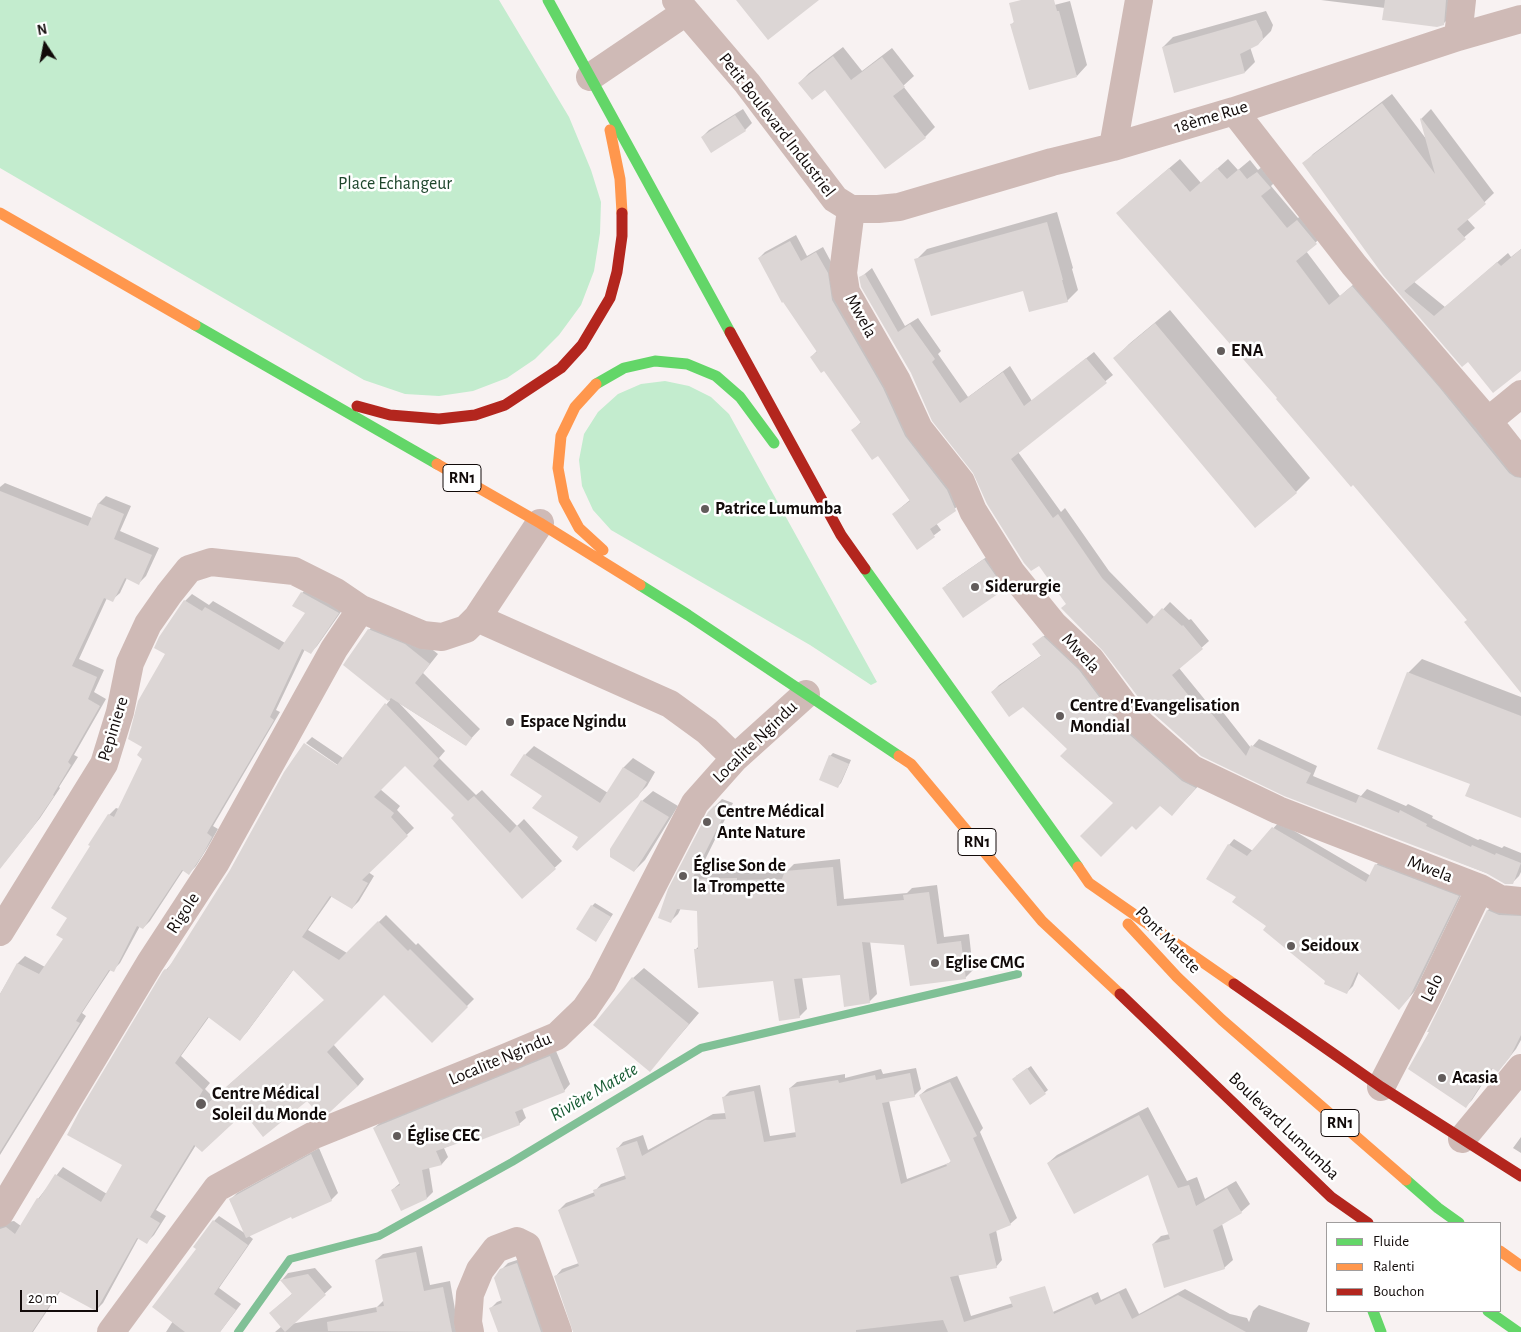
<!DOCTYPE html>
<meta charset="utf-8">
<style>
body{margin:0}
#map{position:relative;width:1521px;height:1332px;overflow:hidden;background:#f8f2f2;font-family:"Alegreya Sans",sans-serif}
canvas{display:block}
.legend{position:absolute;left:1326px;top:1222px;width:175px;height:90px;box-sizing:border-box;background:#fff;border:1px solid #a09d9d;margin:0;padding:6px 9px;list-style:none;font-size:15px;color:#120b0a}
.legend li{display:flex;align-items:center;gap:10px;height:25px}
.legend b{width:25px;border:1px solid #a09d9d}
.north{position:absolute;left:20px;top:20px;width:50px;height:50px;-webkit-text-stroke:4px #fff;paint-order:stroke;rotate:349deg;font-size:14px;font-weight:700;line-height:20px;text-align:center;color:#120b0a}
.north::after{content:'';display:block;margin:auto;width:18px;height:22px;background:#120b0a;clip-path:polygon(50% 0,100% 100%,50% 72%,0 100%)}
.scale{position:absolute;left:20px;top:1290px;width:78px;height:22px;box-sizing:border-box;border:2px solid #120b0a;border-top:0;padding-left:6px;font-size:15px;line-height:18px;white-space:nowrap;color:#120b0a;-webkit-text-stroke:4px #fff;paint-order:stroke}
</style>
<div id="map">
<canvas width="1521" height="1332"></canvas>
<ul class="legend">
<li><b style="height:6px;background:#63d668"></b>Fluide</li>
<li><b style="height:6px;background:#ff974d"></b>Ralenti</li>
<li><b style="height:6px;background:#b3261e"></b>Bouchon</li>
</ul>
<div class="north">N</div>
<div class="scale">20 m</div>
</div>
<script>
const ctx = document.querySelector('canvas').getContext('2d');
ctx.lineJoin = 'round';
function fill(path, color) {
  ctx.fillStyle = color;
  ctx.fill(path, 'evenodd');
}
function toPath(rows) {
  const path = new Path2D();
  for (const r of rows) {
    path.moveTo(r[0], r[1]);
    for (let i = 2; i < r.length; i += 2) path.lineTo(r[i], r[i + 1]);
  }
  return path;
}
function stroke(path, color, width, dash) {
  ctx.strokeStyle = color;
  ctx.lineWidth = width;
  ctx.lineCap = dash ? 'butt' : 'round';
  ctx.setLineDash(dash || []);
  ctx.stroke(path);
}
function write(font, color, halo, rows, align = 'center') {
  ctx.font = font + ' "Alegreya Sans",sans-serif';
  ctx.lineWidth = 5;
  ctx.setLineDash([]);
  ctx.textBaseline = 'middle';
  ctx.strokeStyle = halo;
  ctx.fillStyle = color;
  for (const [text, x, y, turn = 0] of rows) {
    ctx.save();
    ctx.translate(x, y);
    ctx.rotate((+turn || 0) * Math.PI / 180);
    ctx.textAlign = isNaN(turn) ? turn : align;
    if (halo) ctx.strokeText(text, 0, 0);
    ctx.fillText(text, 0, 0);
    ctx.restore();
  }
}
const green = toPath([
 [0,0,499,0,569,117,591,170,601,202,600,233,594,271,581,305,559,335,535,359,507,378,473,391,439,396,405,394,364,380,0,168],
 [665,381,689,386,711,397,729,414,877,682,871,685,810,645,611,530,593,510,582,486,579,460,584,434,598,412,618,394,641,384]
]);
const shadow = toPath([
 [1321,0,1457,0,1456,11,1443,24,1385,8],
 [1070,1,1087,65,1077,76,1012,24,1023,13],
 [1266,11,1273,25,1271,31,1261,41,1250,47,1255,62,1245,72,1163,47,1173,37],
 [843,47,862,71,892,48,914,76,903,86,935,127,925,137,825,88,799,83,809,73],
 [1392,94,1427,140,1421,119,1431,109,1494,193,1467,219,1475,228,1413,281,1445,307,1508,253,1511,257,1521,249,1521,369,1468,360,1462,365,1304,164,1313,154],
 [743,109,752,123,745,130,702,137,709,130],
 [1180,159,1201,183,1228,159,1238,170,1250,160,1258,170,1268,162,1280,177,1271,186,1298,218,1308,210,1326,233,1306,251,1340,296,1362,277,1521,471,1521,673,1468,619,1128,203],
 [1057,212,1073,268,1072,269,1078,290,1067,301,916,260,927,249],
 [796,235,807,256,823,247,962,503,936,523,941,530,917,548,893,514,910,500,878,454,853,430,861,422,824,369,811,357,817,351,759,258,765,252],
 [872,268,905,326,918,318,941,351,938,354,968,397,1010,366,1032,401,1094,352,1113,375,1018,452,1061,512,1065,508,1109,571,1155,618,1170,602,1189,620,1191,619,1209,641,1179,668,1210,706,1215,702,1251,748,1259,739,1317,766,1313,776,1361,796,1367,789,1406,806,1408,804,1433,816,1432,818,1478,840,1480,839,1502,848,1504,846,1521,853,1521,872,1519,876,1512,883,1285,794,1067,604,974,472,912,373,861,277],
 [1170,310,1310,478,1296,492,1115,358,1129,344],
 [5,483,92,518,99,503,106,496,131,506,120,531,159,548,146,576,139,583,127,578,120,593,112,600,107,598,79,659,104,670,94,692,106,699,74,755,78,757,59,787,60,788,40,818,0,868,0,487],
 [988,556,1007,585,1004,588,946,585],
 [309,586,345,606,317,646,310,653,305,649,276,710,280,712,213,826,218,829,209,845,196,866,189,873,184,869,150,921,143,928,140,926,120,963,113,970,111,969,82,1013,86,1016,0,1155,0,994,18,963,25,956,45,967,65,938,68,918,92,846,90,845,109,815,116,808,119,809,144,759,144,747,167,654,185,601,192,594,209,605,213,601,285,643,307,613,302,593],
 [378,620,414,635,438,654,423,673,480,729,465,745,399,703,445,751,439,758,476,795,482,790,517,826,524,819,562,861,522,898,456,815,405,764,380,789,400,806,397,810,414,828,368,872,374,876,359,901,352,908,332,896,308,930,347,953,386,915,416,945,418,943,474,999,432,1041,384,993,333,1044,364,1079,358,1086,307,1099,244,1112,196,1145,156,1210,166,1216,154,1235,147,1242,139,1237,103,1303,96,1310,61,1290,33,1332,0,1332,0,1220,7,1222,14,1221,21,1226,38,1199,63,1167,107,1194,124,1164,166,970,342,768,306,743,312,737,343,758,390,700,344,665,369,630],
 [294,969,325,1000,214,1098,205,1089,210,1083,181,1056,209,1017,240,1039,247,1032],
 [1050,631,1202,782,1178,808,1160,804,1115,802,1068,749,1023,705,992,692,999,685,1042,655,1034,644],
 [1422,659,1521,697,1521,816,1471,783,1408,673],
 [534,746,608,793,624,767,633,758,655,772,647,786,637,796,580,837,544,796,525,755],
 [833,753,851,760,841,783,838,786,830,756],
 [653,791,678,806,645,860,634,871,642,801],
 [722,799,733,803,699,872,744,870,744,873,786,872,794,864,840,859,844,899,907,893,912,888,937,885,944,937,969,934,973,970,965,978,905,943,870,941,877,994,869,1002,841,973,802,977,807,1009,799,1017,774,980,696,949,699,946,698,910,681,908,678,914,670,922,715,806],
 [1279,822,1371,876,1376,865,1382,859,1463,891,1415,991,1405,1002,1359,972,1353,986,1347,992,1327,980,1238,897,1229,845,1234,839,1253,851],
 [595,903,613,914,596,940,592,906],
 [1494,904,1521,910,1521,1040,1516,1049,1504,1064,1493,1068,1472,1100,1466,1106,1429,1031,1488,910],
 [644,968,699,1013,650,1070,633,978],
 [556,1051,570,1084,564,1091,522,1108,526,1118,519,1124,480,1134,444,1148,448,1157,442,1164,429,1167,433,1192,427,1198,392,1190,400,1183,374,1128,381,1122],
 [1031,1066,1048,1090,1031,1104,1016,1076],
 [916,1068,921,1089,914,1096,889,1101,907,1179,949,1163,952,1160,920,1095,927,1089,957,1076,983,1128,980,1132,1017,1218,1010,1224,996,1230,1002,1260,996,1267,958,1274,971,1316,1036,1296,1031,1332,574,1332,556,1276,562,1269,579,1263,559,1210,566,1203,595,1192,595,1191,601,1184,626,1175,617,1149,623,1142,643,1135,648,1150,713,1114,726,1113,723,1098,730,1091,760,1085,770,1136,797,1132,790,1088,797,1082,845,1074,845,1078,881,1069,883,1074],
 [1148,1107,1187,1181,1197,1177,1205,1199,1236,1181,1250,1204,1241,1212,1222,1224,1233,1260,1224,1268,1153,1244,1161,1236,1170,1234,1149,1173,1048,1163,1057,1155],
 [1521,1137,1521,1153,1513,1148],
 [319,1148,338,1193,331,1200,292,1215,248,1235,253,1239,219,1288,241,1304,220,1332,166,1332,173,1321,198,1248,214,1221,219,1216,246,1234,230,1200,237,1193],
 [422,1246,430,1285,450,1281,459,1332,275,1332,282,1326,270,1313,293,1293,282,1280,288,1273,315,1268,332,1287,291,1324,377,1307,384,1300,376,1260,383,1254],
 [523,1258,550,1332,500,1332,491,1308,497,1302,502,1300,501,1270,508,1263],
 [1126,1288,1139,1314,1185,1289,1230,1314,1247,1318,1249,1322,1253,1311,1259,1305,1310,1323,1307,1332,1042,1332,1046,1315,1098,1292,1101,1300]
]);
const stream = toPath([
 [238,1332,290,1259,379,1236,512,1162,701,1048,1018,974]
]);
const building = toPath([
 [736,0,819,0,768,40],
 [1021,0,1054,0,1057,11,1059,11,1077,77,1029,90,1010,24,1014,23,1009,3],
 [1385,0,1446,0,1444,25,1437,27,1382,20],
 [1256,20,1262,32,1263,39,1258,45,1240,54,1245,73,1174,93,1162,47],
 [833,56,851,80,882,57,905,87,893,96,926,138,885,169,825,90,812,100,798,83],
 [1382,103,1435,174,1420,119,1421,118,1486,204,1457,229,1466,239,1404,291,1434,316,1497,262,1501,266,1521,249,1521,371,1493,393,1468,362,1462,367,1383,275,1302,163],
 [735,115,746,131,711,153,701,137],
 [1169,168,1190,192,1217,168,1227,179,1239,169,1247,179,1257,172,1271,188,1261,196,1287,228,1297,220,1317,244,1296,261,1329,305,1352,286,1439,387,1509,473,1515,477,1521,478,1521,693,1464,622,1467,620,1353,485,1351,487,1276,399,1277,398,1116,213],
 [1047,222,1063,280,1062,280,1068,302,1029,312,1023,291,931,316,914,259],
 [790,241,801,261,816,252,828,273,832,300,883,388,905,436,947,490,956,511,930,529,935,537,917,550,892,514,910,501,878,456,872,460,851,430,861,423,824,371,821,373,810,357,817,352,783,302,782,303,758,258],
 [865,274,898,332,910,324,935,359,932,362,960,403,1003,372,1024,406,1086,358,1107,383,1011,459,1053,518,1058,514,1102,578,1147,624,1162,608,1182,626,1183,625,1203,649,1172,675,1202,712,1207,708,1246,756,1251,745,1311,773,1306,783,1356,803,1359,796,1399,813,1400,810,1427,824,1426,826,1471,847,1472,845,1495,855,1496,853,1521,863,1513,884,1505,884,1486,873,1284,796,1201,756,1145,706,1103,651,1061,608,1066,604,1039,566,1031,571,1024,563,987,504,973,473,932,421,911,373,861,287,859,277],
 [1155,323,1297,493,1255,528,1113,358],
 [0,491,88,526,98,503,124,514,114,539,152,555,139,585,125,578,113,602,104,598,72,666,97,677,88,699,100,706,68,762,71,765,53,795,54,796,33,827,0,869],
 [984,559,1005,589,963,618,942,588],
 [301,592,339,613,311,654,302,649,270,717,274,720,207,833,212,837,203,854,189,875,182,870,143,929,137,926,114,972,109,970,76,1021,80,1023,0,1152,0,994,17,963,39,974,63,939,56,935,67,918,51,908,90,846,88,845,108,814,114,817,142,759,137,755,142,747,128,739,138,701,165,654,154,648,159,637,184,600,202,611,205,607,279,650,305,613,292,606],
 [368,629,405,644,430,664,415,683,472,738,466,746,391,698,388,701,343,665],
 [1043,636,1079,670,1123,729,1182,781,1196,788,1172,816,1160,806,1136,830,1132,826,1101,857,1080,836,1113,803,1060,756,1067,749,1023,707,1009,717,991,692,1041,656,1032,644],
 [1407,672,1521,716,1521,818,1465,796,1470,784,1377,749],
 [385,703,439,759,433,766,468,801,474,796,510,833,517,825,556,869,522,899,451,818,454,815,405,766,374,797,394,813,391,817,408,836,362,880,368,883,352,909,330,896,302,937,339,960,378,921,408,951,410,949,468,1007,432,1043,384,995,327,1052,358,1086,330,1112,320,1116,307,1101,263,1137,244,1113,202,1152,194,1145,150,1217,160,1223,147,1244,137,1238,96,1311,59,1291,32,1332,0,1332,0,1229,6,1227,15,1234,37,1198,39,1199,55,1174,101,1202,122,1165,67,1135,80,1110,163,971,165,969,167,970,230,870,284,772,304,743,337,765],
 [293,970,324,1000,207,1104,199,1097,203,1090,175,1063,208,1017,240,1041],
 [524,754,600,803,623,767,647,782,638,797,577,851,572,847,578,837,532,808,542,796,510,775],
 [829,755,849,764,838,788,819,780],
 [641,800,669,817,634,872,610,857,610,849],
 [714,806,726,811,692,879,737,878,737,880,782,879,785,871,833,867,837,906,904,900,903,895,929,892,937,944,961,941,966,979,910,986,904,945,862,942,870,1003,844,1007,840,975,794,979,800,1018,779,1021,773,981,698,988,694,949,698,949,697,911,677,909,671,923,658,918,668,889,708,812],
 [1272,827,1366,882,1375,864,1459,896,1409,998,1399,1010,1357,972,1347,994,1324,984,1325,981,1263,930,1266,926,1232,902,1236,897,1206,879,1228,844,1247,856],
 [591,905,611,917,596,942,576,929],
 [1487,910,1499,915,1521,916,1521,1035,1510,1057,1498,1072,1492,1068,1466,1108,1408,1069,1429,1032,1427,1032],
 [632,977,689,1024,650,1072,593,1025],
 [550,1056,565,1092,515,1112,520,1125,481,1140,479,1136,436,1151,442,1165,422,1170,427,1199,401,1211,391,1190,400,1185,373,1128],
 [1027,1068,1046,1094,1030,1105,1012,1079],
 [910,1073,915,1097,882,1103,901,1184,947,1166,946,1164,951,1162,919,1095,950,1082,977,1136,973,1138,1011,1225,989,1234,997,1268,950,1277,964,1322,1013,1307,1009,1297,1045,1286,1054,1314,1091,1297,1095,1305,1119,1293,1132,1319,1178,1295,1246,1332,948,1332,943,1320,856,1330,856,1332,573,1332,554,1276,579,1266,558,1210,595,1196,593,1190,626,1179,616,1148,637,1141,642,1156,705,1120,726,1119,722,1097,754,1091,764,1142,796,1137,789,1088,838,1080,839,1083,875,1075,876,1080],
 [1139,1115,1178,1188,1189,1185,1196,1206,1227,1188,1242,1213,1213,1230,1225,1269,1164,1288,1152,1244,1170,1239,1148,1175,1074,1214,1047,1163],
 [311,1154,332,1201,292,1219,291,1217,246,1238,229,1199],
 [213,1220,248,1245,214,1294,236,1310,220,1332,185,1332,152,1307,196,1249,193,1247],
 [416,1252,424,1291,443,1287,452,1332,328,1331,327,1322,377,1312,376,1307,384,1306,375,1260],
 [517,1263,541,1332,498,1332,489,1308,502,1303,494,1278,500,1269],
 [308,1274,326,1295,285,1332,269,1313,292,1294,280,1280]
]);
const street = toPath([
 [676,0,747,83,835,199,851,209,878,209,899,207,1052,162,1113,147,1234,111,1458,37,1521,19],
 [1458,37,1462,0],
 [590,77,686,12],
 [1234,111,1354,265,1488,421,1521,463],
 [1113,147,1139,0],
 [851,209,843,273,846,292,897,381,919,429,961,482,973,511,1011,572,1054,625,1091,660,1133,717,1192,769,1278,810,1480,888,1500,899,1521,901],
 [1488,421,1521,394],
 [477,618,670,704,707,731,735,758],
 [0,932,104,764,120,712,130,663,148,624,169,594,189,569,211,562,294,571,336,592,361,609,423,635,442,637,466,629,477,618,540,523],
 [1381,1087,1429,994,1480,888],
 [1462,1139,1521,1068],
 [0,1213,150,963,216,862,334,649,361,609],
 [111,1332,217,1188,314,1135,507,1057,557,1036,585,1009,602,984,695,803,735,758,806,694],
 [470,1332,468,1322,470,1294,480,1270,496,1249,517,1241,527,1246,558,1332]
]);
const fast = toPath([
 [548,0,730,332],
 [195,325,437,464],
 [596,384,624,368,655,361,687,364,716,376,740,397,774,443],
 [865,569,1078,867],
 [640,585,688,615,899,756],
 [1406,1180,1438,1208,1459,1223],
 [1373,1311,1381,1332],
 [1488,1311,1518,1332]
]);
const slow = toPath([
 [610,130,620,179,622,213],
 [0,213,195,325],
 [596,384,575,407,561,436,558,468,564,500,579,528,603,550],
 [437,464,540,523,640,585],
 [899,756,911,764,1042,921,1120,994],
 [1078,867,1089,883,1234,984],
 [1128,924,1177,977,1222,1020,1406,1180],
 [1500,1251,1521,1266]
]);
const jam = toPath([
 [730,332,841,535,865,569],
 [357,406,390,415,439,419,475,415,505,405,561,368,582,345,610,298,617,272,622,236,622,213],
 [1234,984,1381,1087,1521,1176],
 [1120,994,1331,1197,1368,1223]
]);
const markers = [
 [1221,351,5,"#625c5b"],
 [705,509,5,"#625c5b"],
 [975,587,5,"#625c5b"],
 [1060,716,5,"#625c5b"],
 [510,722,5,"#625c5b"],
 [707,822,5,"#625c5b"],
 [683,876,5,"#625c5b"],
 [1291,946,5,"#625c5b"],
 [935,963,5,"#625c5b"],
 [1442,1078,5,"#625c5b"],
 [201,1104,6,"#625c5b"],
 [397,1136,5,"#625c5b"]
];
const shields = [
 [462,478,38],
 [977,842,38],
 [1340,1123,38]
];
const shieldNames = [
 ["RN1",462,478],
 ["RN1",977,842],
 ["RN1",1340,1123]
];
const streetNames = [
 ["18ème Rue",1211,117,-17],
 ["Petit Boulevard Industriel",777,125,52],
 ["Mwela",861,316,61],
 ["Mwela",1081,653,47],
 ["Pepiniere",113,729,-73],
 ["Localite Ngindu",755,742,-44],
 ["Mwela",1430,869,21],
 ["Rigole",183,913,-57],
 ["Pont Matete",1168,940,46],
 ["Lelo",1432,988,-64],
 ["Localite Ngindu",500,1059,-23],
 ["Boulevard Lumumba",1284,1126,44]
];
const parkNames = [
 ["Place Echangeur",395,184]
];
const poiNames = [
 ["ENA",1231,351],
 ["Patrice Lumumba",715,509],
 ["Siderurgie",985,587],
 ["Centre d'Evangelisation",1070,706],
 ["Mondial",1070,727],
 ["Espace Ngindu",520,722],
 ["Centre Médical",717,812],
 ["Ante Nature",717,833],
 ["Église Son de",693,866],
 ["la Trompette",693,887],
 ["Seidoux",1301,946],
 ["Eglise CMG",945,963],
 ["Acasia",1452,1078],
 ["Centre Médical",212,1094],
 ["Soleil du Monde",212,1115],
 ["Église CEC",407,1136]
];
const waterNames = [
 ["Rivière Matete",594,1092,-30]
];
fill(green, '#c3ecce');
fill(shadow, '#0003');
stroke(stream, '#80c096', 8);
fill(building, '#dcd6d5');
stroke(street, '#cfbab6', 28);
stroke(fast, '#63d668', 11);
stroke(slow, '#ff974d', 11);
stroke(jam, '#b3261e', 11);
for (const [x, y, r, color] of markers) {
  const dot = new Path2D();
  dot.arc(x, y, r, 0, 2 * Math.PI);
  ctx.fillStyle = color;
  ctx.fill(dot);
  stroke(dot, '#fff', 2);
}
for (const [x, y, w] of shields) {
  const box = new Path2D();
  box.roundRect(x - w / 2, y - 13.5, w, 27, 4);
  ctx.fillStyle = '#fff';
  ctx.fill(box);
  stroke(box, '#120b0a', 1);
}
write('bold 16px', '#120b0a', null, shieldNames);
write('18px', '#120b0a', '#fff', streetNames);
write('18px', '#1e462c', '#fff', parkNames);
write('bold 18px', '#120b0a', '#fff', poiNames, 'left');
write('italic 19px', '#185c34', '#fff', waterNames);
</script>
